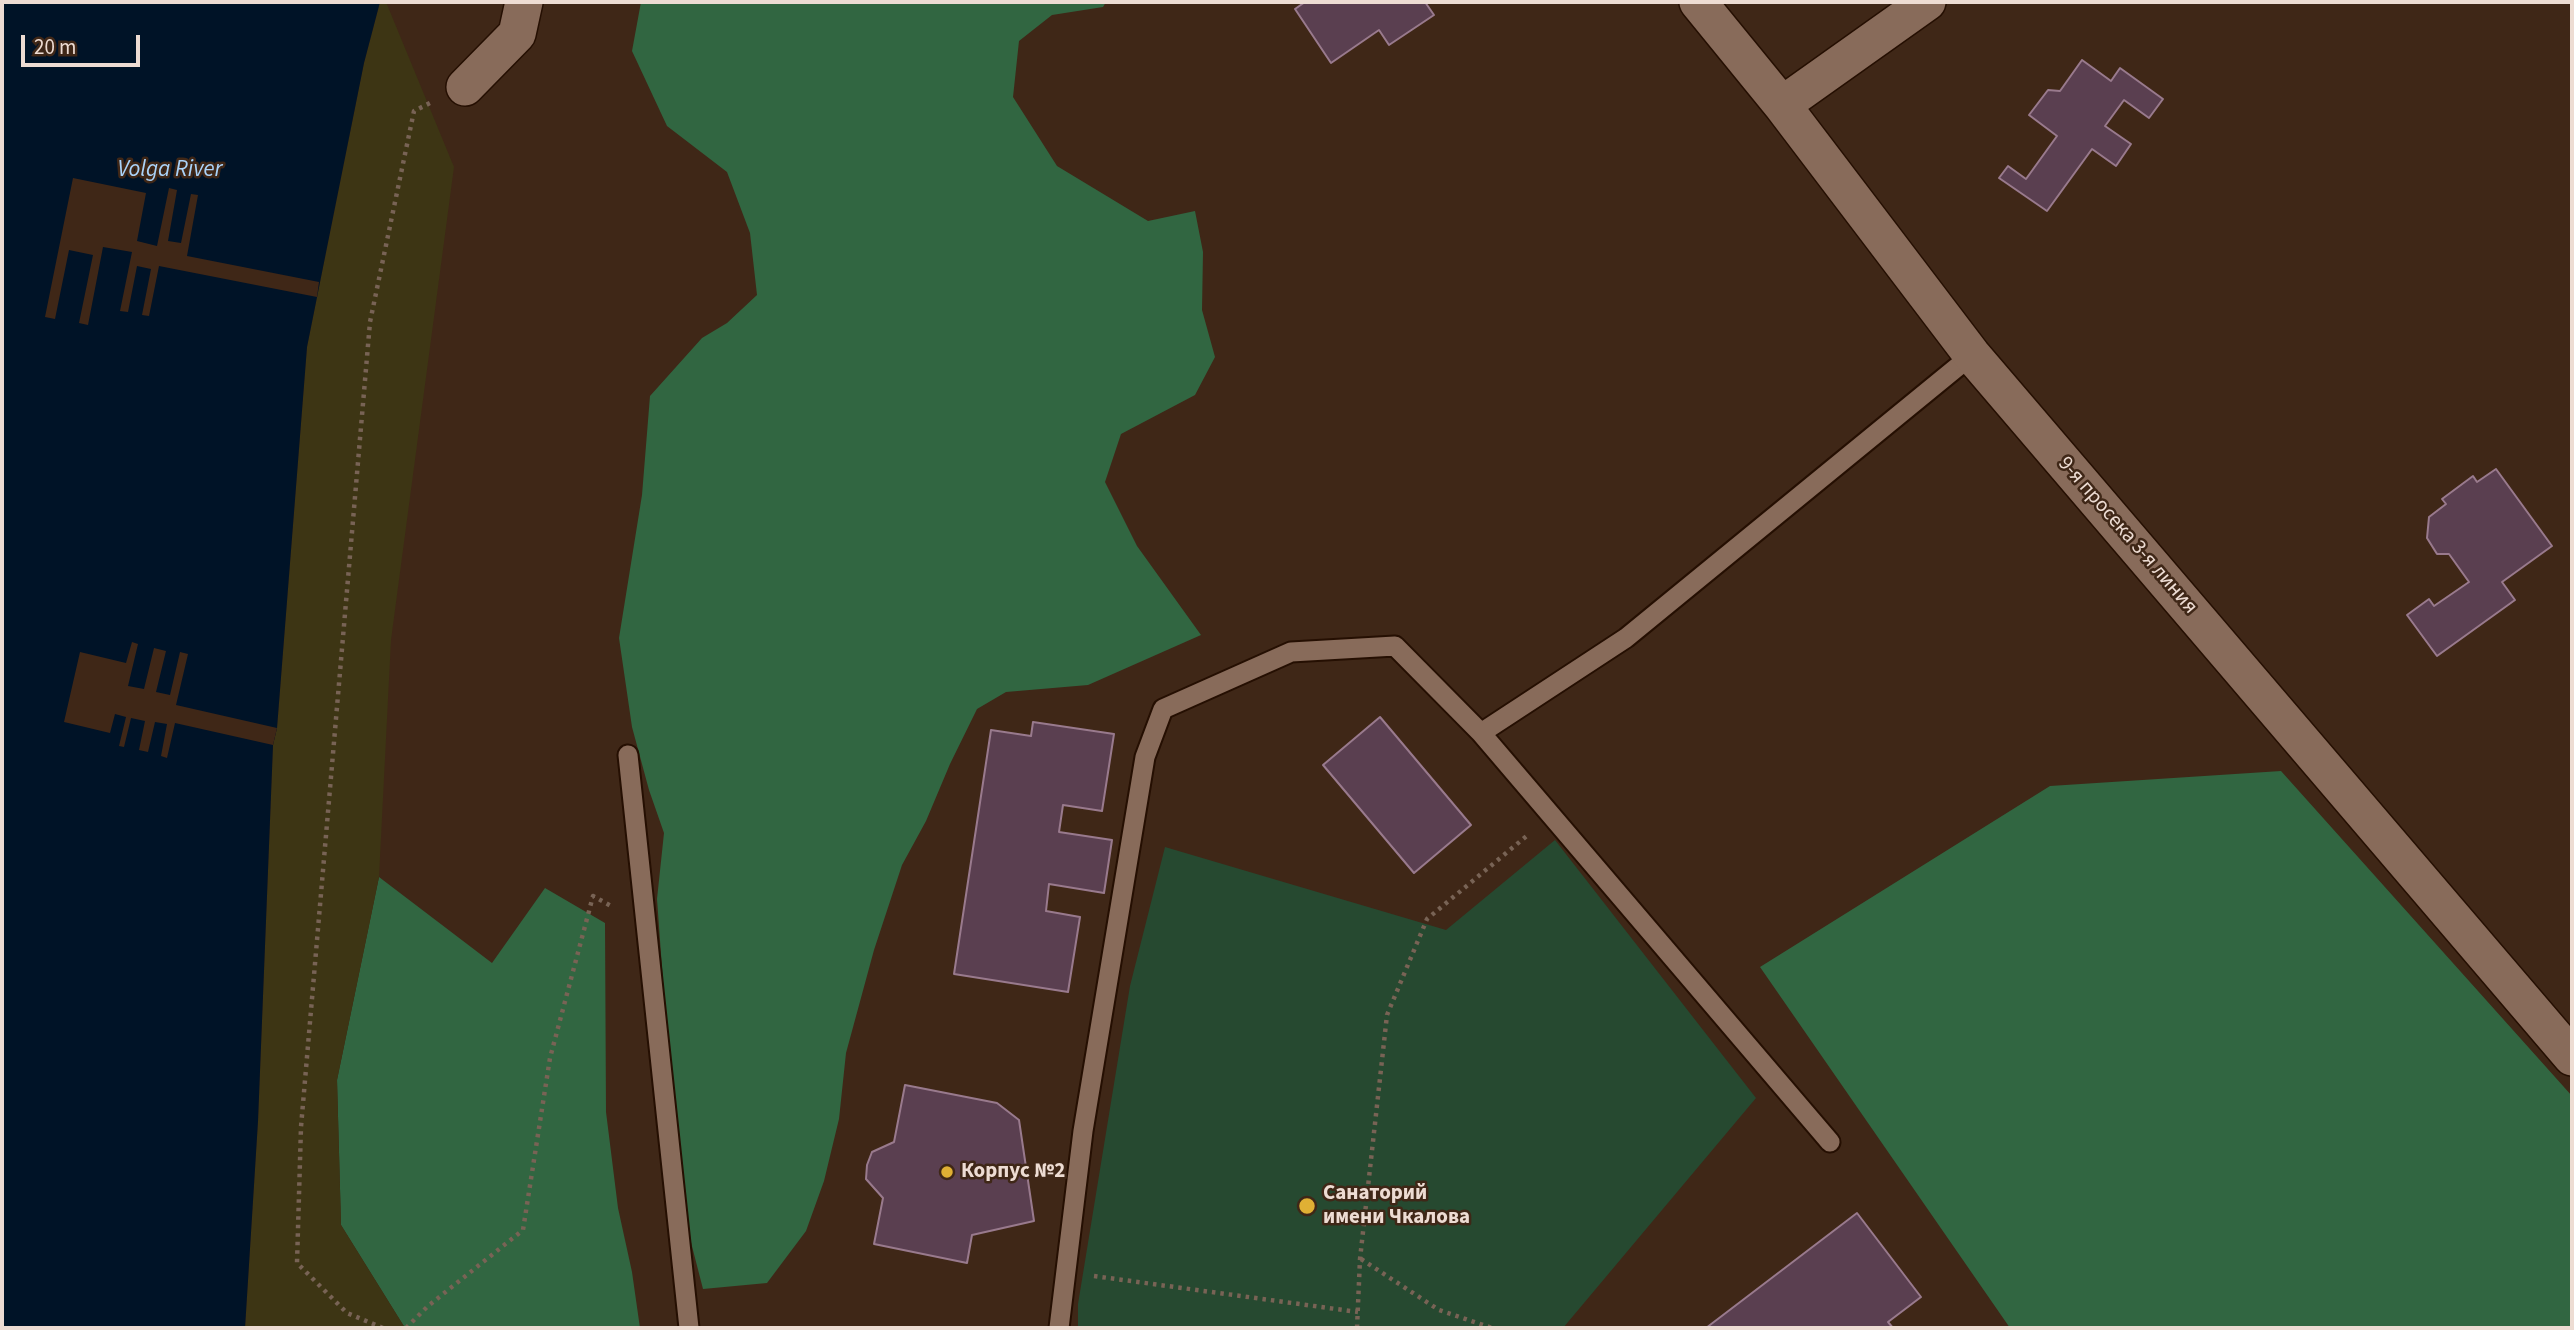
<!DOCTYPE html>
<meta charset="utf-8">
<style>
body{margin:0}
#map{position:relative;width:2574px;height:1330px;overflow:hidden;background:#3f2717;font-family:"Source Sans 3",sans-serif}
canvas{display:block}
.frame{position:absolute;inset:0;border:4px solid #eddcd3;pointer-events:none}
.scale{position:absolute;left:21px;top:35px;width:119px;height:32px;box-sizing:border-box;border:4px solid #eddcd3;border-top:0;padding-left:9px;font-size:21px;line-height:24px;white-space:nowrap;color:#eddcd3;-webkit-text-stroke:5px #3f2717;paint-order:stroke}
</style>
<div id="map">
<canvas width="2574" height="1330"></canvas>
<div class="frame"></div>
<div class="scale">20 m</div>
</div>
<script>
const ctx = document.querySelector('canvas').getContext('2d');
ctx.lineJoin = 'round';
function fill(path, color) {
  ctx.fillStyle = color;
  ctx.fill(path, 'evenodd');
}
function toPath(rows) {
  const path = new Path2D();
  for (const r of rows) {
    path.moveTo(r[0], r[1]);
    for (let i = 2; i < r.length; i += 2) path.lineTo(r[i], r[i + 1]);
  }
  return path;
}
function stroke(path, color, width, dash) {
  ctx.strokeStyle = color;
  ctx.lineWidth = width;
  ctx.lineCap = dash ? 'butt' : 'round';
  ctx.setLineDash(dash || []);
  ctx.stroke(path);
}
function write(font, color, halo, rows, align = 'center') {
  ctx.font = font + ' "Source Sans 3",sans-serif';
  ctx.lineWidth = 5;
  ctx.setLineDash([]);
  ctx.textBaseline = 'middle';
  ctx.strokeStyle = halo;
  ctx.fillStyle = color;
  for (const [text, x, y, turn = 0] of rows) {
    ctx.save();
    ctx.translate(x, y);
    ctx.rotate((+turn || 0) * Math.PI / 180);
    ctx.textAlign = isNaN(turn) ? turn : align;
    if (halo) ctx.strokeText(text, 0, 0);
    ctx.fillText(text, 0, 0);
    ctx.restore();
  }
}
const green = toPath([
 [1555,840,1756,1098,1563,1328,1078,1328,1078,1304,1130,986,1165,847,1446,930]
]);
const forest = toPath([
 [641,2,1106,2,1103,7,1052,15,1019,41,1013,97,1057,166,1148,221,1195,211,1203,252,1202,310,1215,357,1195,395,1121,434,1105,482,1137,546,1201,635,1088,685,1006,692,977,709,950,764,926,821,902,865,874,950,846,1053,839,1119,831,1152,824,1181,806,1231,767,1283,703,1289,686,1223,675,1147,657,899,664,833,649,790,632,727,619,638,642,495,650,396,702,338,727,323,757,295,750,233,727,172,667,126,632,51],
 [2281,771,2572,1096,2572,1328,2010,1328,1760,967,2050,786],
 [379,877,492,963,545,888,605,923,606,1112,618,1208,632,1272,640,1328,405,1328,341,1225,337,1080]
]);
const sand = toPath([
 [380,2,386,2,454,167,391,640,379,877,337,1080,341,1225,405,1328,245,1328,258,1121,273,745,277,728,307,347,364,63]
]);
const water = toPath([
 [2,2,380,2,364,63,307,347,277,728,273,745,258,1121,245,1328,2,1328]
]);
const pier = toPath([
 [73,178,146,193,137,241,157,246,169,188,177,190,168,241,181,243,191,194,198,195,187,256,319,282,317,297,159,266,149,316,142,315,151,269,137,266,128,312,120,311,132,252,103,247,88,325,79,323,93,255,69,250,55,319,45,317],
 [132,642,138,644,128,686,144,689,154,648,166,651,156,692,170,695,180,652,188,654,176,705,277,728,273,745,175,723,167,758,161,756,167,724,155,722,148,752,139,750,145,721,131,718,124,747,119,746,126,717,115,714,110,733,64,722,80,652,126,663]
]);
const building = toPath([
 [1305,2,1425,2,1434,15,1389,45,1379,30,1331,63,1295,9,1305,2],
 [2082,60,2111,81,2120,68,2163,99,2149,118,2124,100,2105,126,2131,144,2116,166,2092,149,2047,211,1999,178,2008,166,2026,179,2057,136,2029,115,2048,90,2060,91,2082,60],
 [2496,469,2552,546,2502,582,2515,600,2437,656,2407,615,2429,599,2434,606,2469,582,2449,554,2437,554,2427,538,2429,517,2446,504,2442,499,2473,476,2477,482,2496,469],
 [1380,717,1471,825,1414,873,1323,765,1380,717],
 [1033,722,1114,734,1102,811,1063,805,1059,832,1112,840,1104,893,1049,884,1046,911,1080,917,1068,992,954,974,991,730,1031,736,1033,722],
 [905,1085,997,1103,1019,1120,1034,1221,972,1235,967,1263,874,1244,883,1198,866,1179,867,1165,872,1152,894,1142,905,1085],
 [1857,1213,1921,1297,1888,1322,1893,1328,1706,1328,1857,1213]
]);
const path = toPath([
 [1361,1259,1439,1310,1492,1328],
 [1094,1276,1358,1312],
 [383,1328,347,1313,297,1263,301,1127,370,322,414,111,432,102],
 [406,1328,428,1306,523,1230,550,1058,593,896,613,907],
 [1357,1328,1360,1259,1387,1015,1427,919,1529,834]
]);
const lane = toPath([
 [1481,733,1626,638,1972,355],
 [628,755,689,1328],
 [1059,1328,1083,1131,1145,757,1163,709,1291,652,1395,646,1481,733,1830,1142]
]);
const street = toPath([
 [1698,2,1782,105,1972,355,2572,1057],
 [465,87,517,34,524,2],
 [1782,105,1927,2]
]);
const markers = [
 [947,1172,7,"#e0b034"],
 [1307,1206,9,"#e0b034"]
];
const streetNames = [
 ["9-я просека 3-я линия",2127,536,49]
];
const poiNames = [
 ["Корпус №2",961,1172],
 ["Санаторий",1323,1194],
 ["имени Чкалова",1323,1218]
];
const waterNames = [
 ["Volga River",170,171]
];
fill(green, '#264930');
fill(forest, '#316641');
fill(sand, '#3d3514');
fill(water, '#001327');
fill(pier, '#3f2717');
fill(building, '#5a3f50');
stroke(building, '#997a8d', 2);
stroke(lane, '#250f02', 23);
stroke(street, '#250f02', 40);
stroke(path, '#786355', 4.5, [3.5, 5]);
stroke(lane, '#886b5a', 19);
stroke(street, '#886b5a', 37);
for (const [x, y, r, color] of markers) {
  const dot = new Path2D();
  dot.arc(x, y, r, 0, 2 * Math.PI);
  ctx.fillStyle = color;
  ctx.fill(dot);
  stroke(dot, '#3f2717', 2.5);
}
write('21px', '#eddcd3', '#3f2717', streetNames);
write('bold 21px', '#eddcd3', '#3f2717', poiNames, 'left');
write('italic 23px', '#aad3f9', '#3f2717', waterNames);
</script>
